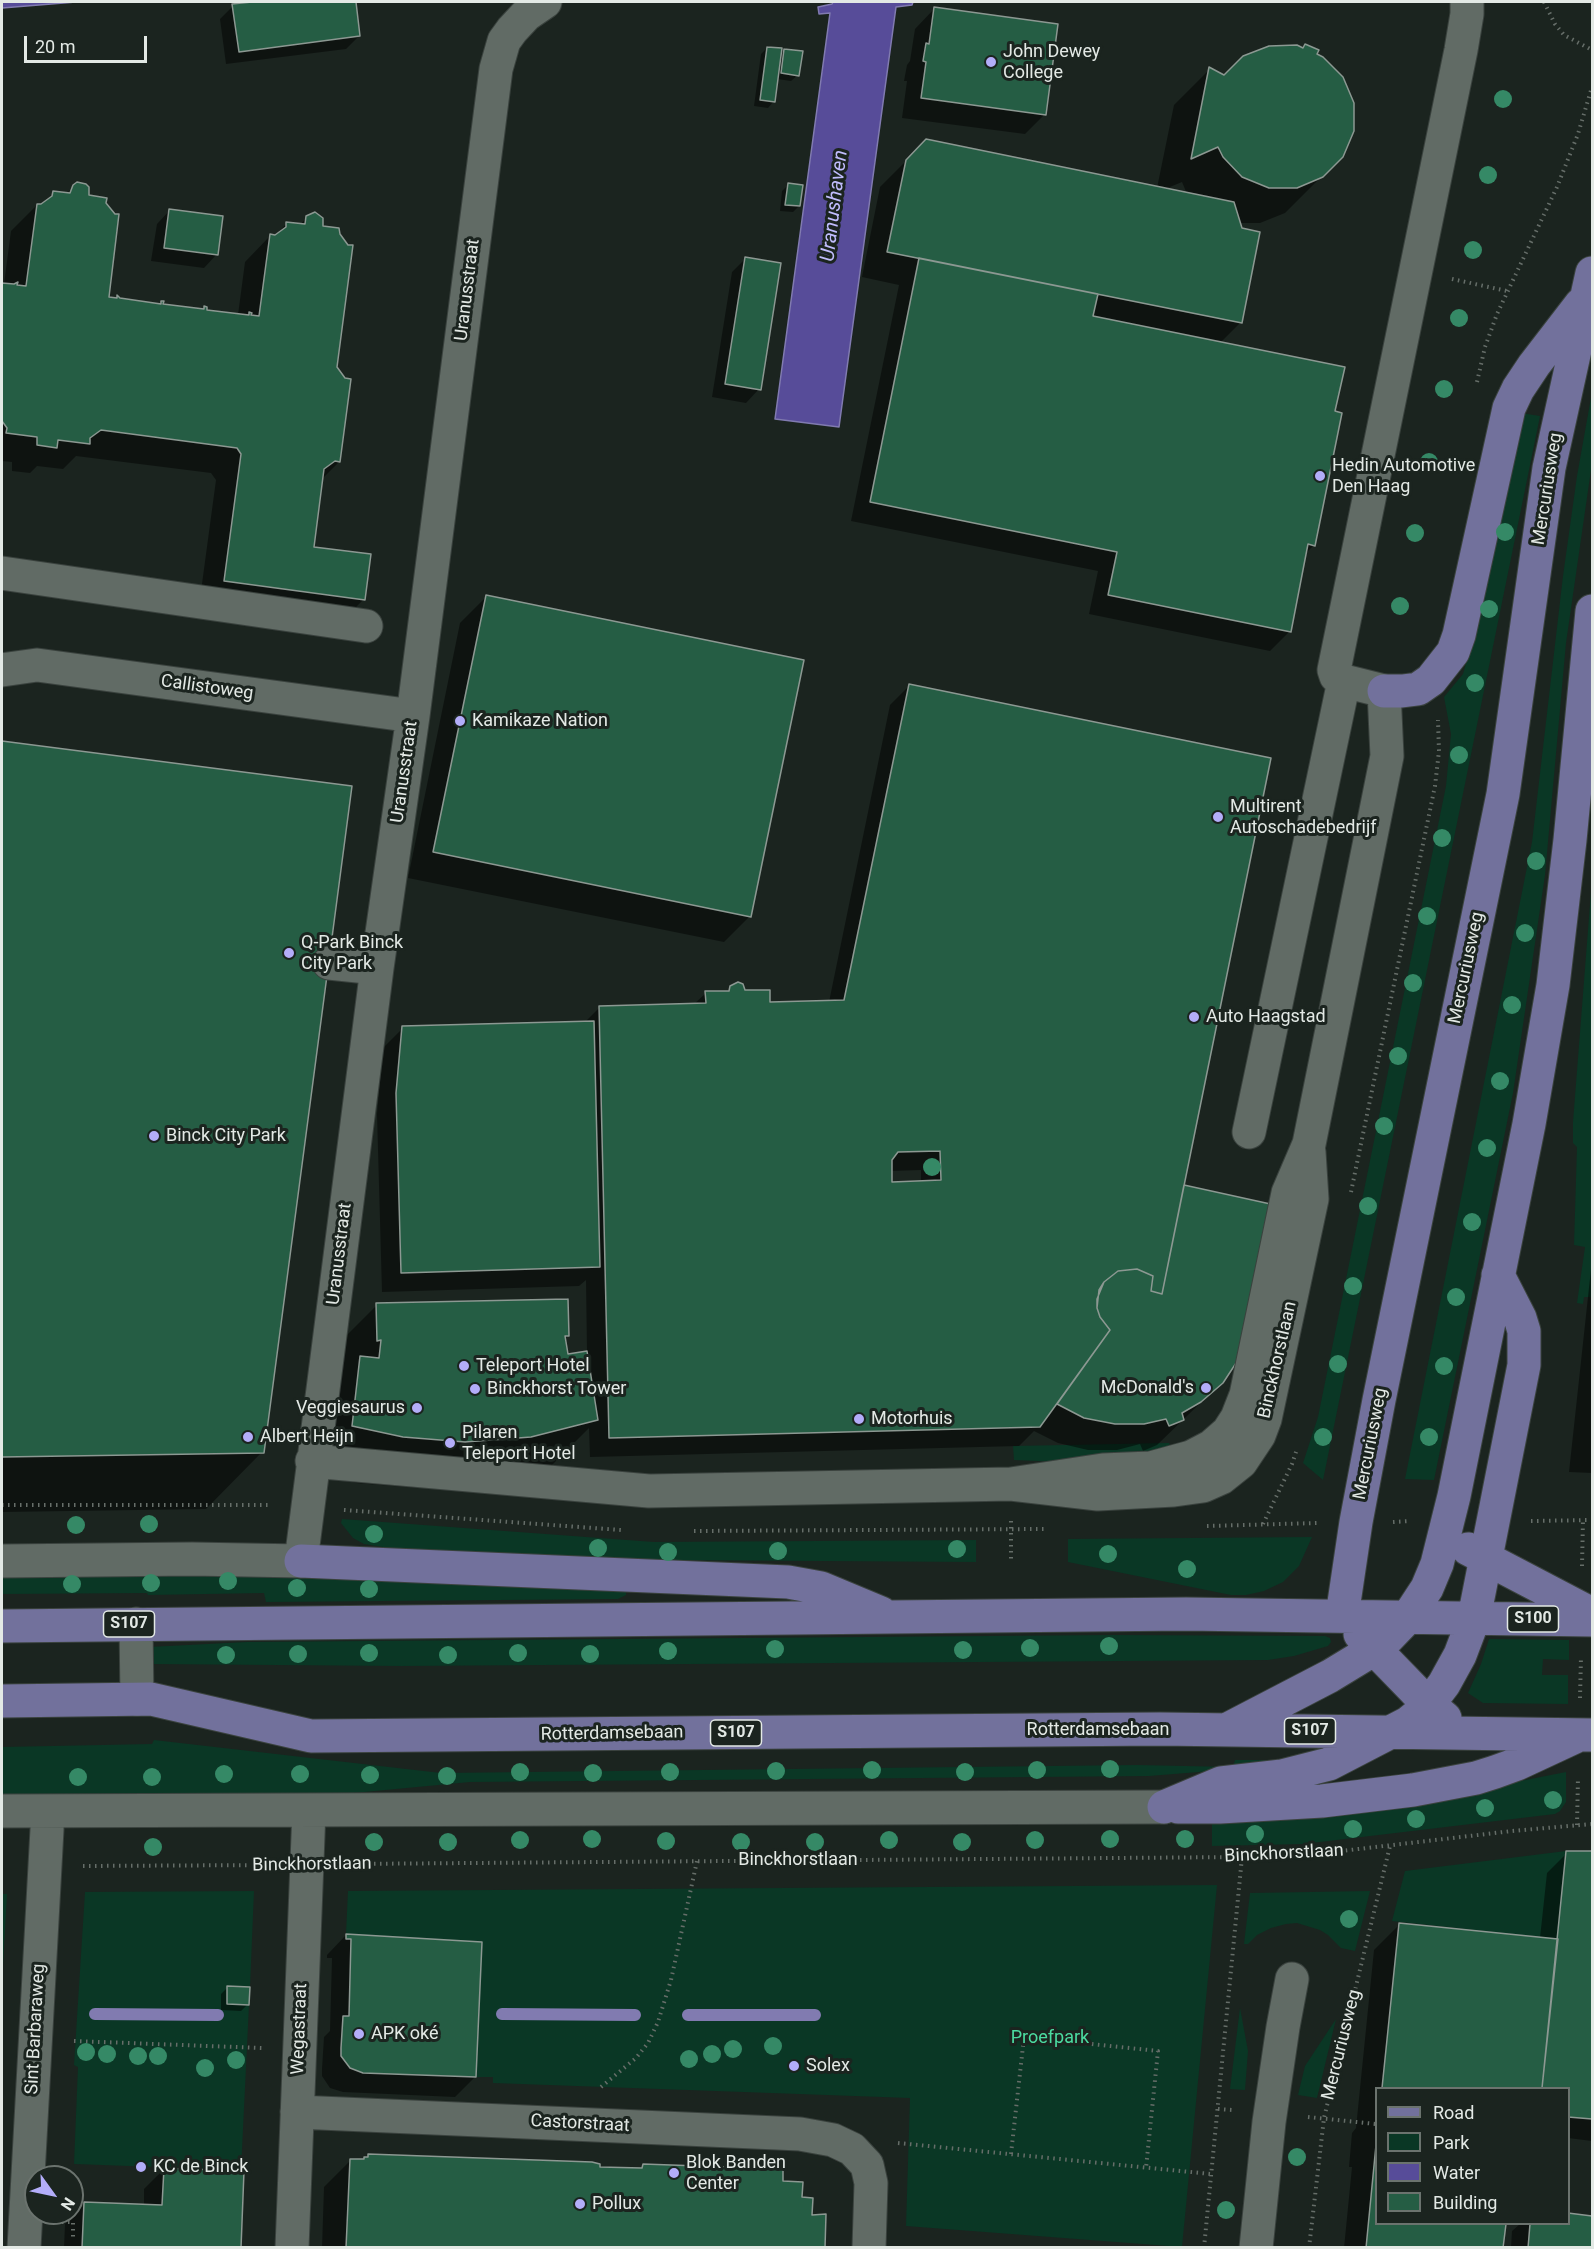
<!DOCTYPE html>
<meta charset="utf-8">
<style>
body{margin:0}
#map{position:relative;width:1594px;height:2249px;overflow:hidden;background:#1b241f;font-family:Roboto,sans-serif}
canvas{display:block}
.frame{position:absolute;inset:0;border:3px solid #e3e9e5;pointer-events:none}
.legend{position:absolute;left:1375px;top:2087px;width:195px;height:138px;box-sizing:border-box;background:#1b241f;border:2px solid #6b736e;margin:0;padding:8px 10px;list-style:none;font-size:18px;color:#e3e9e5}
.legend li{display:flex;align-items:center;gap:12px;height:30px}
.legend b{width:30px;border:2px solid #6b736e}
.north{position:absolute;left:24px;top:2165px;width:60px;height:60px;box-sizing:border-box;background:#1b241f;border:2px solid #6b736e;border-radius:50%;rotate:123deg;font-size:16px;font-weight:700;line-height:24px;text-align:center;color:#e3e9e5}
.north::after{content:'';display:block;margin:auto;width:21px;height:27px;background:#b3adf9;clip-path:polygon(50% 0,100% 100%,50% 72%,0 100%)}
.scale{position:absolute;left:24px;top:36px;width:123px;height:27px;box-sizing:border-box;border:3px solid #e3e9e5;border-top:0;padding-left:8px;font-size:18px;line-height:21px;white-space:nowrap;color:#e3e9e5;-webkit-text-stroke:4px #1b241f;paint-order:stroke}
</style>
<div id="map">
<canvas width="1594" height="2249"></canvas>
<div class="frame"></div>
<ul class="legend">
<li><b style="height:8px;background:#72719c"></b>Road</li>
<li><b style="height:16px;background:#0a3725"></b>Park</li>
<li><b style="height:16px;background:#574c99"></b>Water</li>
<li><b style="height:16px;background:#255d44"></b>Building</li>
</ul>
<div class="north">N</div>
<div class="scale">20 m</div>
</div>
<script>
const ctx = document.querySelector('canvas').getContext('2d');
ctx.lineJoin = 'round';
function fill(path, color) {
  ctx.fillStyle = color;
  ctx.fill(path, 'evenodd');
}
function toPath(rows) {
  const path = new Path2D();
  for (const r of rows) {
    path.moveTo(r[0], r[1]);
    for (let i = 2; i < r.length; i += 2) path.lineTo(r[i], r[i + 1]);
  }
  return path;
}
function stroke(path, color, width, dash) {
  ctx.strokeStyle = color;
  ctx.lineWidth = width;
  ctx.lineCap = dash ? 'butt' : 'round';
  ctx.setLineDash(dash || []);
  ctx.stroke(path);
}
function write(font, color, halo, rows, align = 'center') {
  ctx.font = font + ' Roboto,sans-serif';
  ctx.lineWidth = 6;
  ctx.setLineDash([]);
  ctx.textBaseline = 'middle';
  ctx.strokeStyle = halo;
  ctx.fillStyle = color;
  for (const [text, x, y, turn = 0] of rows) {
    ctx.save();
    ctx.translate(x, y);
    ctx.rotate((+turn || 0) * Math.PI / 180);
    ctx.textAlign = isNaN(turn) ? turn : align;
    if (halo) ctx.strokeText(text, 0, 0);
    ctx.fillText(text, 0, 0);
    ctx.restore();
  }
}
const green = toPath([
 [1592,392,1592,463,1566,643,1545,875,1513,1093,1434,1480,1405,1479,1532,842,1563,576,1577,476],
 [1521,413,1540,416,1323,1480,1303,1463,1318,1417,1446,786,1451,734,1444,697,1463,674,1467,660,1518,417],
 [1592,879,1592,1297,1584,1297,1583,1304,1577,1303,1585,1247,1574,1245,1577,1147,1573,1143,1573,1122],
 [1169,1443,1173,1453,1061,1462,1014,1460,1013,1446],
 [342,1519,654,1542,976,1540,976,1562,666,1560,389,1548,364,1544,353,1538,341,1523],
 [1312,1537,1299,1566,1283,1582,1264,1591,1246,1595,1231,1595,1068,1562,1068,1539],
 [190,1571,626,1591,626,1595,618,1599,266,1602,264,1593,148,1595,147,1593,2,1594,2,1573],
 [1113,1635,1325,1636,1330,1638,1331,1642,1328,1646,1294,1656,1268,1660,401,1666,149,1664,149,1647,247,1642],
 [1489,1639,1569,1640,1569,1660,1543,1659,1542,1675,1568,1675,1568,1704,1483,1703,1468,1693,1481,1664],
 [154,1740,441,1773,1137,1765,1233,1767,1235,1760,1274,1760,1274,1766,1149,1776,470,1782,343,1794,2,1798,2,1747,152,1744],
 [1566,1772,1566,1802,1560,1811,1555,1814,1303,1844,1212,1846,1212,1816,1485,1788],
 [1566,1851,1558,1939,1392,1921,1405,1871],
 [1217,1885,1182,2247,906,2226,910,2098,493,2083,493,2077,476,2077,482,1942,346,1934,348,1891],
 [254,1891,250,1987,227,1986,227,2004,249,2005,241,2170,74,2164,78,2067,74,2065,85,1892],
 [1370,1891,1355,1951,1341,1948,1328,1935,1320,1930,1297,1923,1286,1924,1271,1928,1257,1935,1248,1944,1244,1944,1250,1893],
 [2,1894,7,1894,2,1984],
 [1240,2008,1248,2051,1245,2090,1230,2089],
 [1336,2019,1317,2098,1298,2095,1305,2066]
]);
const water = toPath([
 [2,2,76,2,2,8,2,2],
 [833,2,913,2,912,5,896,7,839,427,775,419,830,13,819,14,818,7,832,4,833,2]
]);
const shadow = toPath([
 [264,2,354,2,359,36,346,49,226,64,220,19,233,6],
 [934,9,1045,114,1025,134,902,118,907,81,904,81,907,65,910,61,915,29],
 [767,48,779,55,784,50,798,75,791,81,777,79,774,101,768,108,754,106,761,54],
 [1315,55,1342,156,1285,213,1260,223,1239,223,1241,229,1259,233,1240,323,1220,343,1333,412,1314,545,1305,554,1290,631,1270,651,1089,614,1098,571,851,521,899,285,862,277,880,187,926,141,1157,188,1174,105,1210,69,1224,77],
 [1182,182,1187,194,1165,189],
 [77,184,107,298,238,315,245,262,270,236,274,237,287,223,300,225,307,217,335,368,339,462,321,480,312,548,364,599,338,625,199,606,216,480,211,473,76,456,63,469,37,466,30,473,12,471,12,462,2,461,2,284,4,284,11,231,37,205,40,206,54,193,66,194],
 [789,184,799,206,793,212,780,211,782,191],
 [170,210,217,254,204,268,151,261,157,224],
 [745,259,759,389,746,403,712,397,732,272],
 [486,597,750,916,724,942,408,878,460,623],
 [909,686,1182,1190,1231,1368,1222,1382,1157,1445,1143,1451,1140,1444,1117,1450,1088,1450,1058,1443,1034,1431,1019,1446,590,1457,589,1428,551,1466,483,1483,418,1488,356,1483,307,1472,331,1351,377,1305,568,1336,564,1339,567,1356,587,1352,586,1280,579,1286,382,1292,377,1114,383,1048,403,1028,584,1023,599,1008,693,1005,706,993,727,992,731,987,769,1003,829,1002,890,705],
 [921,1170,921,1182,891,1184,890,1171],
 [1097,1295,1100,1295,1098,1316,1095,1316],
 [2,742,350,788,262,1452,206,1509,2,1512],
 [1592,1260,1592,1473,1569,1472],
 [1592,1852,1592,2141,1568,2138,1568,2088,1376,2088,1376,2224,1504,2224,1502,2248,1344,2248,1352,2167,1349,2167,1352,2133,1356,2128,1374,1950,1400,1924,1540,1938,1547,1873,1567,1853],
 [346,1935,481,1943,475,2077,455,2097,343,2092,330,2088,322,2076,322,2069,324,2037,330,2031,332,1958,327,1958,327,1955],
 [228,1987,247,2005,241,2011,221,2010,221,1994],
 [369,2155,598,2168,640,2170,643,2166,781,2183,801,2199,811,2216,823,2248,322,2248,324,2187,350,2161,362,2161],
 [164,2169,240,2248,64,2248,65,2224,85,2204,144,2206,144,2189],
 [1568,2215,1592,2217,1592,2248,1511,2248,1512,2231,1520,2224,1568,2224]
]);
const stream = toPath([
 [95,2014,218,2015],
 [502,2014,635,2015],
 [688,2015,815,2015]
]);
const building = toPath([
 [252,2,356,2,360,36,239,52,232,4,252,2],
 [934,7,1058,24,1046,115,921,98,926,62,923,61,926,43,929,44,934,7],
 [1305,44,1319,50,1317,54,1323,57,1343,77,1354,103,1354,131,1343,157,1323,177,1297,188,1269,188,1242,177,1223,157,1218,147,1191,159,1209,67,1224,75,1243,56,1269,46,1297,45,1303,48,1305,44],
 [767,47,782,48,775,102,760,100,767,47],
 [784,49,803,51,799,76,781,73,784,49],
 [926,139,1234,202,1242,228,1260,232,1242,323,887,252,906,160,926,139],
 [77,182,86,184,89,187,89,195,107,198,106,203,115,214,119,214,109,297,117,298,117,295,120,298,161,304,161,301,164,301,163,304,204,309,204,306,207,307,207,310,249,315,249,312,252,313,251,315,259,316,270,234,275,235,286,227,286,222,305,224,306,216,315,212,323,218,323,226,339,228,340,234,348,245,353,245,337,367,345,378,351,379,340,462,335,461,324,469,314,547,371,554,365,600,224,581,241,454,237,448,101,430,90,438,90,444,58,440,57,448,37,445,37,437,6,433,7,428,2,421,2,283,14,284,18,282,17,285,26,286,37,204,41,204,52,196,53,191,70,193,73,185,77,182],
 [788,183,803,185,800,206,785,205,788,183],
 [169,209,223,216,218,255,164,248,169,209],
 [745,257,781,263,761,390,725,384,745,257],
 [919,258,1098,294,1093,316,1345,367,1335,411,1342,413,1315,546,1308,544,1291,632,1108,595,1117,552,870,502,919,258],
 [486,595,804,660,751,917,433,852,486,595],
 [909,684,1271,758,1162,1294,1151,1291,1153,1276,1137,1269,1118,1271,1104,1282,1097,1299,1097,1308,1100,1317,1110,1330,1040,1427,609,1438,599,1006,706,1003,705,991,729,991,730,986,738,982,743,984,745,990,770,990,770,1002,844,1000,909,684],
 [940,1151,941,1180,892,1182,892,1160,898,1152,940,1151],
 [2,741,352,786,264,1453,2,1457,2,741],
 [594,1021,600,1267,401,1273,396,1093,402,1026,594,1021],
 [1184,1185,1275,1205,1240,1357,1223,1383,1201,1402,1182,1413,1184,1420,1169,1426,1166,1419,1144,1424,1115,1424,1084,1418,1057,1404,1110,1330,1100,1317,1097,1308,1099,1290,1104,1282,1118,1271,1137,1269,1153,1276,1151,1291,1162,1294,1184,1185],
 [568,1299,569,1336,565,1336,568,1354,587,1351,598,1420,531,1437,465,1442,403,1437,352,1426,360,1356,379,1358,381,1340,377,1341,376,1303,568,1299],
 [1566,1851,1592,1851,1592,2119,1568,2117,1568,2088,1542,2088,1566,1851],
 [1399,1923,1558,1939,1542,2088,1382,2088,1399,1923],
 [346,1934,482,1942,476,2077,363,2073,350,2068,341,2056,341,2048,343,2016,349,2016,351,1939,346,1939,346,1934],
 [227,1986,250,1987,249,2005,227,2004,227,1986],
 [1376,2145,1376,2224,1506,2224,1503,2248,1366,2248,1376,2145],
 [368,2154,592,2162,600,2164,600,2167,642,2168,643,2164,783,2169,783,2181,803,2182,802,2197,813,2198,812,2215,826,2214,825,2248,346,2248,350,2159,364,2159,364,2157,368,2157,368,2154],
 [164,2168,244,2171,241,2248,82,2248,84,2202,162,2205,164,2168],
 [1568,2213,1592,2216,1592,2248,1528,2248,1530,2224,1568,2224,1568,2213]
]);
const path = toPath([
 [1544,2,1555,24,1564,35,1592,50],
 [1452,279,1507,291],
 [1477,382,1485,347,1497,314,1557,187,1578,134,1592,87],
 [1351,1192,1435,786,1439,751,1438,720],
 [2,1505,271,1505],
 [344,1510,621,1530],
 [1011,1521,1011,1560],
 [1531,1521,1592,1520],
 [1393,1522,1410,1521],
 [1263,1524,1292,1464,1297,1449],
 [1207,1526,1317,1523],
 [694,1531,1044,1529],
 [1582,1566,1583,1519],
 [1580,1698,1581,1657],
 [1577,1825,1578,1777],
 [344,1864,1242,1857,1333,1852,1512,1831,1592,1824],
 [83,1866,271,1865],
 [74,2041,262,2048],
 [601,2087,636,2058,648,2043,658,2022,671,1980,697,1861],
 [1218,2109,1232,2110],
 [1308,2117,1376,2124],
 [898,2143,1211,2174],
 [1011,2154,1024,2037,1158,2051,1146,2168],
 [62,2222,73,2222,73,2237],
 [1204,2248,1242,1857],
 [1309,2248,1324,2118,1390,1846]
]);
const minor = toPath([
 [2,573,366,626],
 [2,670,37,665,413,716],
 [329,963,377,968],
 [1249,1132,1344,681],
 [312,1461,649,1491,1011,1484,1098,1494,1174,1490,1203,1486,1221,1478,1241,1462,1259,1435,1265,1419,1312,1199,1309,1152],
 [1011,1484,1103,1470,1151,1468,1191,1457,1212,1446,1228,1432,1237,1418,1246,1395,1288,1193,1309,1144,1387,756,1384,691,1344,681,1336,676,1334,670,1461,50,1467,14,1467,2],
 [2,1561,192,1559,301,1561,377,968,413,716,496,69,504,41,512,30,526,15,545,2],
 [136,1624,137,1699],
 [2,1811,1164,1807],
 [297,2112,800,2134,833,2140,852,2149,867,2165,871,2183,869,2248],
 [24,2248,48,1811],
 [292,2248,309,1810],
 [1256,2248,1269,2122,1283,2027,1292,1979]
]);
const major = toPath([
 [1384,691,1402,691,1418,689,1431,680,1453,652,1459,635,1509,408,1518,389,1534,365,1581,304],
 [1468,1549,1592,1614],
 [301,1561,788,1582,821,1588,881,1613],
 [1342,1616,1356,1522,1379,1400,1503,794,1549,468,1592,273],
 [2,1626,1186,1614,1592,1620],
 [1360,1634,1426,1702,1445,1718],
 [2,1701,151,1699,311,1736,1160,1729,1592,1735],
 [1230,1728,1330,1676,1381,1645,1408,1617,1427,1588,1437,1564,1454,1496,1529,1124,1553,985,1570,840,1592,611],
 [1164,1807,1221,1783,1282,1776,1329,1764,1408,1723,1425,1709,1444,1684,1460,1655,1474,1618,1524,1365,1524,1331,1520,1318,1498,1275],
 [1178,1807,1220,1807,1322,1801,1413,1790,1476,1778,1495,1772,1517,1764,1575,1737]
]);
const trees = [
 [1503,99],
 [1488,175],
 [1473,250],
 [1459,318],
 [1444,389],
 [1429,462],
 [1505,532],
 [1415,533],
 [1400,606],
 [1489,609],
 [1475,683],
 [1459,755],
 [1442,838],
 [1536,861],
 [1427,916],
 [1525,933],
 [1413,983],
 [1512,1005],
 [1398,1056],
 [1500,1081],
 [1384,1126],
 [1487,1148],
 [932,1167],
 [1368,1206],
 [1472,1222],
 [1353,1286],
 [1456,1297],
 [1338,1364],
 [1444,1366],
 [1323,1437],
 [1429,1437],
 [149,1524],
 [76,1525],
 [374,1534],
 [598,1548],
 [957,1549],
 [778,1551],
 [668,1552],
 [1108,1554],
 [1187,1569],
 [228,1581],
 [151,1583],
 [72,1584],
 [297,1588],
 [369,1589],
 [1109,1646],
 [1030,1648],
 [775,1649],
 [963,1650],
 [668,1651],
 [369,1653],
 [518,1653],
 [298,1654],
 [590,1654],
 [226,1655],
 [448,1655],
 [1110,1769],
 [872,1770],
 [1037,1770],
 [776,1771],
 [520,1772],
 [670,1772],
 [965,1772],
 [593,1773],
 [224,1774],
 [300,1774],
 [370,1775],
 [447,1776],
 [78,1777],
 [152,1777],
 [1553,1800],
 [1485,1808],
 [1416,1819],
 [1353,1829],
 [1255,1834],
 [592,1839],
 [1110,1839],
 [1185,1839],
 [520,1840],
 [889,1840],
 [1035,1840],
 [666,1841],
 [374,1842],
 [448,1842],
 [741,1842],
 [815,1842],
 [962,1842],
 [153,1847],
 [1349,1919],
 [773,2046],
 [733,2049],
 [86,2052],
 [107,2054],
 [712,2054],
 [138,2056],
 [158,2056],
 [689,2059],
 [236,2060],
 [205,2068],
 [1297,2157],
 [1226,2210]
];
const markers = [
 [991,62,6,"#b3adf9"],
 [1320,476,6,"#b3adf9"],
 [460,721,6,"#b3adf9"],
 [1218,817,6,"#b3adf9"],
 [289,953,6,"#b3adf9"],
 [1194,1017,6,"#b3adf9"],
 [154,1136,6,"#b3adf9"],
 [464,1366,6,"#b3adf9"],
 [1206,1388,6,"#b3adf9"],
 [475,1389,6,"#b3adf9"],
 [417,1408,6,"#b3adf9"],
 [859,1419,6,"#b3adf9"],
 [248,1437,6,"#b3adf9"],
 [450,1443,6,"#b3adf9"],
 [359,2034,6,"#b3adf9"],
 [794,2066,6,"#b3adf9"],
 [141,2167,6,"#b3adf9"],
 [674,2173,6,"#b3adf9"],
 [580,2204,6,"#b3adf9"]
];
const shields = [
 [1533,1619,51],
 [129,1624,51],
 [1310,1731,51],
 [736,1733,51]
];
const shieldNames = [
 ["S100",1533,1619],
 ["S107",129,1624],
 ["S107",1310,1731],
 ["S107",736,1733]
];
const poiNames = [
 ["John Dewey",1003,52],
 ["College",1003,73],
 ["Hedin Automotive",1332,466],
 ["Den Haag",1332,487],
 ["Kamikaze Nation",472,721],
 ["Multirent",1230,807],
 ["Autoschadebedrijf",1230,828],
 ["Q-Park Binck",301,943],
 ["City Park",301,964],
 ["Auto Haagstad",1206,1017],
 ["Binck City Park",166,1136],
 ["Teleport Hotel",476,1366],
 ["McDonald's",1194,1388,"right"],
 ["Binckhorst Tower",487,1389],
 ["Veggiesaurus",405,1408,"right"],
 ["Motorhuis",871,1419],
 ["Pilaren",462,1433],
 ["Teleport Hotel",462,1454],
 ["Albert Heijn",260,1437],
 ["APK oké",371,2034],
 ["Solex",806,2066],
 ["Blok Banden",686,2163],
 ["Center",686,2184],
 ["KC de Binck",153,2167],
 ["Pollux",592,2204]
];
const streetNames = [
 ["Uranusstraat",468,290,-83],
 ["Mercuriusweg",1548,489,-81],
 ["Callistoweg",207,688,8],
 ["Uranusstraat",405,772,-82],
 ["Mercuriusweg",1467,968,-78],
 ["Uranusstraat",340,1254,-83],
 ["Binckhorstlaan",1278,1360,-77],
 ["Mercuriusweg",1371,1444,-79],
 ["Rotterdamsebaan",1098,1730],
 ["Rotterdamsebaan",612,1734,-1],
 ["Binckhorstlaan",1284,1854,-3],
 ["Binckhorstlaan",798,1860],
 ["Binckhorstlaan",312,1865,-1],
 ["Sint Barbaraweg",36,2029,-87],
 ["Wegastraat",300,2029,-88],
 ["Mercuriusweg",1342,2045,-76],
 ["Castorstraat",580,2124,3]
];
const parkNames = [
 ["Proefpark",1050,2038]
];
const waterNames = [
 ["Uranushaven",835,206,-83]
];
fill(green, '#0a3725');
fill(water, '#574c99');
stroke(water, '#817bb0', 1.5);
fill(shadow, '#0007');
stroke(stream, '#817bb0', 12);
fill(building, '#255d44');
stroke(building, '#8c9892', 1.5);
stroke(minor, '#3a423e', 35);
stroke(major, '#3a423e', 35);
stroke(path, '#666e69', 4, [1.5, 4.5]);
stroke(minor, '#616b65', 33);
stroke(major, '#72719c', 33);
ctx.fillStyle = '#358966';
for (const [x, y] of trees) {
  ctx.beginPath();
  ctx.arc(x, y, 9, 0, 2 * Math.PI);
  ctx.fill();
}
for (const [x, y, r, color] of markers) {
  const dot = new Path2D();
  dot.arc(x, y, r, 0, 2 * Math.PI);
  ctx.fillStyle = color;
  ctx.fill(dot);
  stroke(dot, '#1b241f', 2);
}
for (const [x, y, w] of shields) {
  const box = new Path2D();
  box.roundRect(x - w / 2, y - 13, w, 26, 4.5);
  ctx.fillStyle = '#1b241f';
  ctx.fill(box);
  stroke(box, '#e3e9e5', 1.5);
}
write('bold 16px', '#e3e9e5', null, shieldNames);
write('18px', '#e3e9e5', '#1b241f', poiNames, 'left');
write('18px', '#e3e9e5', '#1b241f', streetNames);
write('18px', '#4bdba0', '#1b241f', parkNames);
write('italic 20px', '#c0bcfc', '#1b241f', waterNames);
</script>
